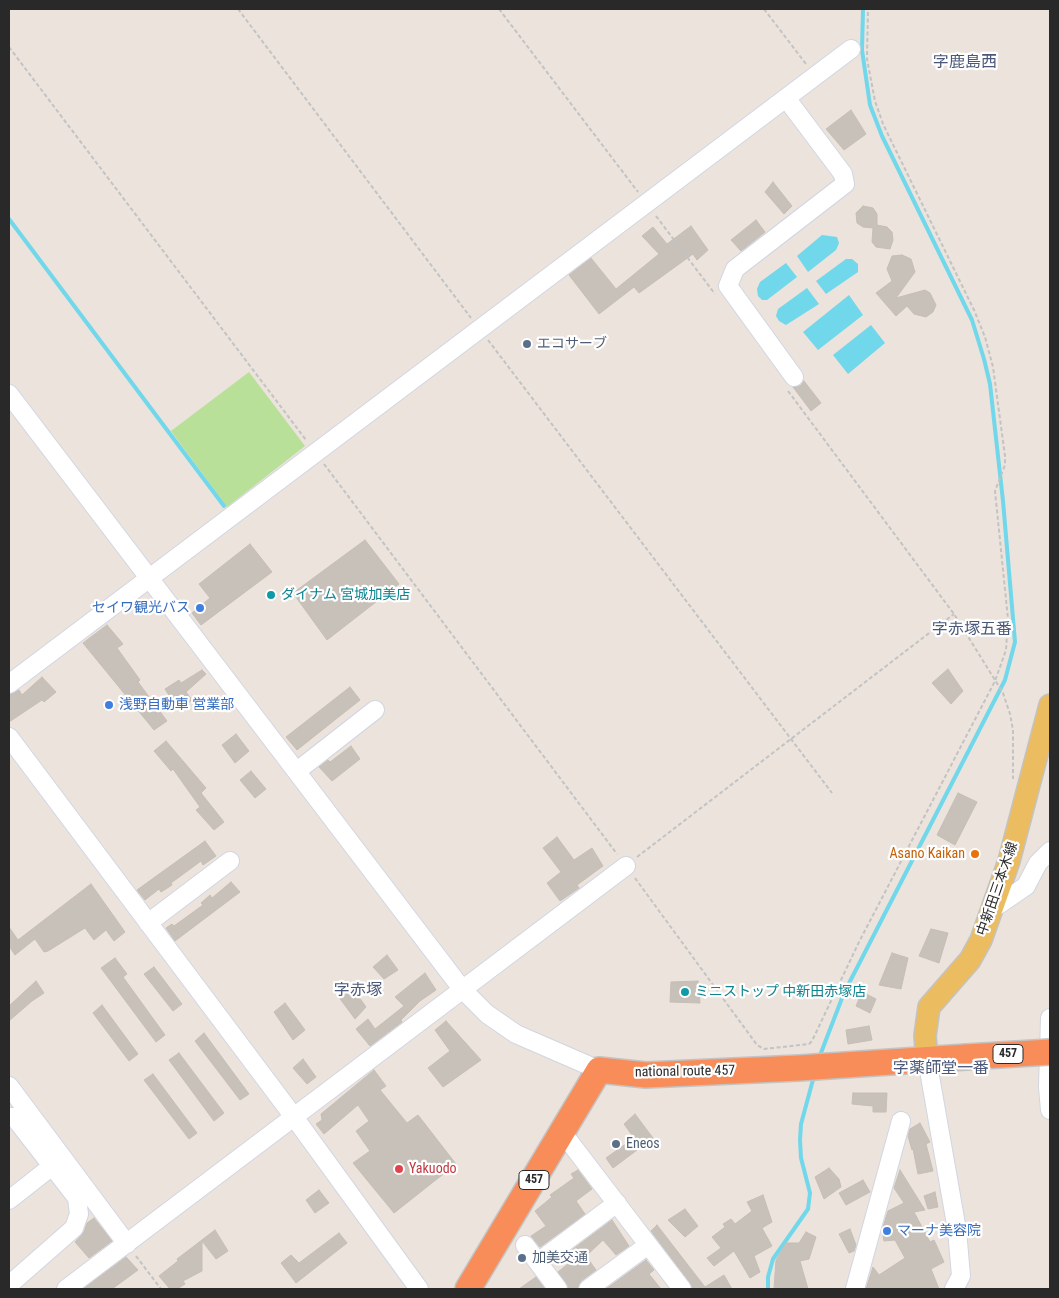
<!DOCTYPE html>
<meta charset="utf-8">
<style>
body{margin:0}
#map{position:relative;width:1059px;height:1298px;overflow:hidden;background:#ebe3dc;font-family:"Roboto Condensed",sans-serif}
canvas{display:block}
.frame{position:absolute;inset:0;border:10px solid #292929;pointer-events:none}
</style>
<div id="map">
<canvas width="1059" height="1298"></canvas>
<div class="frame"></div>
</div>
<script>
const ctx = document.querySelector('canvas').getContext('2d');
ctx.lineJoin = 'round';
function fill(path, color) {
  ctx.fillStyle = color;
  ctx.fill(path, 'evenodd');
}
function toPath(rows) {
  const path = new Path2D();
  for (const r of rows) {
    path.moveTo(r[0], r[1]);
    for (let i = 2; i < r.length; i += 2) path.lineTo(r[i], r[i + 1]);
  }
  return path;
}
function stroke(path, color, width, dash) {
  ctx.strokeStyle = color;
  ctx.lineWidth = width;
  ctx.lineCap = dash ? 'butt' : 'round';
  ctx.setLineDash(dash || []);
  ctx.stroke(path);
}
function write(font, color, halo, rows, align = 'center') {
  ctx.font = font + ' "Roboto Condensed","Noto Sans JP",sans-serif';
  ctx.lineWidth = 4.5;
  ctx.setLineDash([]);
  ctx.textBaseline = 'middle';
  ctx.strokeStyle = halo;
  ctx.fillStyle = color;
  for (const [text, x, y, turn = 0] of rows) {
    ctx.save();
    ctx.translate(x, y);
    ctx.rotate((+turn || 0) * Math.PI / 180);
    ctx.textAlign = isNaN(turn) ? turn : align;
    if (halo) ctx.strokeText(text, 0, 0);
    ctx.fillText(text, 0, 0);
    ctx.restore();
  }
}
const green = toPath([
 [249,372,305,446,227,507,171,431]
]);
const water = toPath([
 [822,235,837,237,839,243,836,250,808,272,797,256],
 [846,259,852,259,858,264,858,272,826,294,816,281],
 [786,263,797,277,767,300,762,300,758,296,757,289,760,282],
 [807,288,819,304,786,325,779,321,776,316,778,309],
 [849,295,863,315,818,350,803,332],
 [871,325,885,343,848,374,833,355]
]);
const stream = toPath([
 [9,219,224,506],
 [819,1058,844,993,1005,680,1015,642,1003,501,990,384,984,359,972,320,882,136,870,105,862,50,863,9],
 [768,1289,768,1277,773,1259,808,1209,810,1193,801,1158,800,1140,801,1124,814,1076]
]);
const building = toPath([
 [851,110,866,134,844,150,826,129,851,110],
 [773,182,792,206,784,214,765,192,773,182],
 [863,206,873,208,877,214,877,225,887,227,892,232,893,240,890,249,876,247,872,242,873,228,863,227,857,223,856,213,863,206],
 [756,220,765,232,741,251,731,240,756,220],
 [691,226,708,250,697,260,693,254,639,293,634,287,599,314,569,275,591,258,616,289,659,254,642,236,653,227,667,244,691,226],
 [902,255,911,259,915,272,896,298,925,290,930,293,936,305,933,312,926,317,914,314,907,306,896,316,876,293,892,281,887,269,892,256,902,255],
 [804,381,821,403,811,411,793,387,800,386,804,381],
 [365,540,399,584,327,640,293,593,365,540],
 [250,544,272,572,201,625,192,613,210,598,199,584,250,544],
 [107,625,123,644,117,648,140,680,138,682,167,721,154,730,83,643,107,625],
 [948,669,963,691,951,704,932,683,948,669],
 [202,670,206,674,186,692,192,700,182,708,172,700,165,689,179,680,181,683,202,670],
 [42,677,56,692,44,702,42,700,9,722,9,695,19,690,22,695,42,677],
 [350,687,360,700,297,750,286,737,350,687],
 [236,734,249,751,235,763,222,745,236,734],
 [166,741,206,788,201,793,224,822,214,830,196,810,200,807,173,769,171,771,154,751,166,741],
 [351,746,360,759,332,781,319,767,328,760,330,762,351,746],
 [251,771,266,789,255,798,240,780,251,771],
 [958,793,977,802,955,845,937,835,958,793],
 [557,837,574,860,592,848,603,866,577,885,579,888,560,901,547,883,561,872,543,848,557,837],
 [205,841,216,856,203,865,201,861,171,883,172,885,161,892,159,889,145,900,137,890,205,841],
 [231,882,240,892,175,941,166,928,172,924,174,926,203,905,201,903,210,895,212,898,231,882],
 [91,884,125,932,114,941,106,930,94,940,85,928,48,951,44,952,35,939,15,955,9,946,9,927,18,940,91,884],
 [931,929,948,933,939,963,919,956,931,929],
 [892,953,908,958,901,989,879,985,892,953],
 [387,955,398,970,384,979,373,967,387,955],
 [115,958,127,974,123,977,165,1035,156,1042,101,968,115,958],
 [154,967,182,1004,173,1011,144,974,154,967],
 [425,973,436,990,420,1001,401,1020,402,1022,370,1046,356,1029,368,1019,375,1029,404,1006,395,997,425,973],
 [36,981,44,993,32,1001,9,1021,9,1006,36,981],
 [698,981,700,1003,670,1002,671,982,698,981],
 [351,986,366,1007,355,1019,338,996,351,986],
 [862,992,876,999,870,1013,856,1006,862,992],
 [285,1003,305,1030,293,1040,274,1012,285,1003],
 [102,1005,138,1054,129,1061,93,1013,102,1005],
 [446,1021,481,1060,443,1087,428,1068,450,1051,435,1030,446,1021],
 [869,1026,872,1040,848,1044,846,1030,869,1026],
 [204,1033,249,1094,240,1100,195,1041,204,1033],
 [179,1053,224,1113,214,1121,169,1060,179,1053],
 [303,1059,316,1077,307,1084,293,1068,303,1059],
 [374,1070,386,1086,380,1090,407,1123,418,1115,456,1164,394,1213,353,1163,370,1151,356,1131,369,1121,358,1105,324,1134,316,1124,322,1120,321,1114,374,1070],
 [153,1074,197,1133,189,1139,144,1080,153,1074],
 [853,1093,887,1093,886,1112,873,1112,873,1106,852,1104,853,1093],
 [635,1114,653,1138,613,1168,606,1158,634,1138,624,1124,635,1114],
 [920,1123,930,1142,926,1144,933,1171,918,1174,913,1149,912,1150,908,1136,910,1129,920,1123],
 [829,1168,839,1179,841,1187,824,1199,815,1177,829,1168],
 [578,1170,592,1189,576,1201,585,1214,540,1247,531,1236,546,1226,535,1211,552,1197,550,1195,574,1178,571,1174,578,1170],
 [900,1170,925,1210,914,1212,930,1242,934,1240,944,1262,931,1269,939,1289,866,1289,873,1267,879,1275,905,1258,895,1240,884,1241,882,1230,888,1211,904,1203,894,1188,900,1170],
 [863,1180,870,1192,846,1205,839,1193,863,1180],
 [319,1190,329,1203,315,1213,306,1200,319,1190],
 [935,1192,938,1207,928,1209,924,1196,935,1192],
 [763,1195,772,1222,762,1228,772,1246,754,1256,760,1272,750,1278,734,1251,714,1266,707,1258,721,1248,712,1237,725,1227,723,1224,731,1219,735,1224,752,1211,747,1202,763,1195],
 [685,1209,698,1226,685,1237,668,1220,685,1209],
 [94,1218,112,1241,89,1258,75,1242,84,1232,87,1223,94,1218],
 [612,1220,629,1246,616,1255,603,1240,586,1256,596,1270,581,1281,578,1289,568,1289,558,1272,574,1259,568,1253,612,1220],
 [657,1225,705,1287,724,1275,732,1289,692,1289,690,1283,651,1231,657,1225],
 [850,1229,856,1245,854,1251,849,1253,839,1234,850,1229],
 [215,1230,228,1251,216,1259,202,1241,202,1271,183,1281,185,1284,177,1289,170,1289,159,1276,178,1261,177,1259,215,1230],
 [806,1232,816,1237,809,1259,800,1261,808,1289,774,1289,776,1260,786,1243,799,1243,806,1232],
 [339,1233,347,1243,296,1283,281,1263,291,1255,299,1263,339,1233],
 [126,1257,138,1270,112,1289,83,1289,126,1257],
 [646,1260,654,1270,649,1274,661,1289,606,1289,646,1260],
 [536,1277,545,1289,519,1289,536,1277]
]);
const path = toPath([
 [238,9,471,318],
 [499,9,638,192],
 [764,9,806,64],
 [9,47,306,440],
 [656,216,715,294],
 [488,340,832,793],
 [788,391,954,614,1003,693,1010,714,1013,730,1013,779],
 [324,464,617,854],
 [637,857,954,614],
 [635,878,757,1045,764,1049,809,1044,812,1041,859,942,995,681,1006,650,1008,619,995,491,1005,465,1005,456,993,367,985,337,974,310,883,124,875,101,867,59,868,9],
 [136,1256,161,1289]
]);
const minor = toPath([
 [786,98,843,174,845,184,735,269,728,286,794,377],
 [9,394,462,989,487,1014,516,1034,599,1070],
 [9,684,851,49],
 [9,737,294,1117,419,1289],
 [297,771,375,710],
 [991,910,1026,886,1038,863,1050,851],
 [148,923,230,861],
 [1050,1018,1048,1087,1050,1110],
 [927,1059,957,1230,961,1276,954,1289],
 [9,1086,127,1244],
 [9,1117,14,1117,77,1198,79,1214,74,1228,9,1285],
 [562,1132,682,1289],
 [9,1200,51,1167],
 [525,1245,558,1289],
 [538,1262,617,1203],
 [66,1289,626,866],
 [588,1289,648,1245],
 [855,1289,901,1121]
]);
const major = toPath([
 [927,1059,925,1036,929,1007,970,960,981,940,1009,861,1050,705]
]);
const highway = toPath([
 [468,1289,599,1070,646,1075,799,1068,966,1057]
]);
const highwayBridge = toPath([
 [966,1057,1050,1052]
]);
const markers = [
 [527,344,5,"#5c6f8a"],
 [271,595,5,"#0f9aa8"],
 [200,608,5,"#3f7fe0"],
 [109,705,5,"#3f7fe0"],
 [975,854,5,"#e8710a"],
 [685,992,5,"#0f9aa8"],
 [616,1144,5,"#5c6f8a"],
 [399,1169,5,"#e0444e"],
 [887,1231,5,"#3f7fe0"],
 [522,1258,5,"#5c6f8a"]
];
const shields = [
 [1008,1054,30],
 [534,1180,30]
];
const shieldNames = [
 ["457",1008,1054],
 ["457",534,1180]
];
const serviceNames = [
 ["エコサーブ",537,344],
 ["Eneos",626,1144],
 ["加美交通",532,1258]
];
const cultureNames = [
 ["ダイナム 宮城加美店",281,595],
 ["ミニストップ 中新田赤塚店",695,992]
];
const shopNames = [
 ["セイワ観光バス",190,608,"right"],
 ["浅野自動車 営業部",119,705],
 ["マーナ美容院",897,1231]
];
const foodNames = [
 ["Asano Kaikan",965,854]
];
const streetNames = [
 ["中新田三本木線",998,889,-71],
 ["national route 457",685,1072,-1]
];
const healthNames = [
 ["Yakuodo",409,1169]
];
const quarterNames = [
 ["字鹿島西",965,63],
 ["字赤塚五番",972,630],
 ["字赤塚",358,991],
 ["字薬師堂一番",941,1069]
];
fill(green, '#b9e099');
fill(water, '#71d7ea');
stroke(stream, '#71d7ea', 4);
fill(building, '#c7c1ba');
stroke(building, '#c6beb5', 1);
stroke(minor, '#d1d6e2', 20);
stroke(major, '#c3c3c3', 24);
stroke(highway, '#c3c3c3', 28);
stroke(path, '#c3c3c3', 2, [4, 2.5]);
stroke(minor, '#fff', 18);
stroke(major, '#ecbc60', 21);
stroke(highway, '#f98d59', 25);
stroke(highwayBridge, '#c3c3c3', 28, []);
stroke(highwayBridge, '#f98d59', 25);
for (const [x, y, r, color] of markers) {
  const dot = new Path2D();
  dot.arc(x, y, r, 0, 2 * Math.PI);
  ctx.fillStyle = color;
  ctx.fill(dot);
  stroke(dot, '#fff', 2);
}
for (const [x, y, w] of shields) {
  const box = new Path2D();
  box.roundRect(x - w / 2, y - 9.5, w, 19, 4);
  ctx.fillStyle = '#fff';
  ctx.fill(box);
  stroke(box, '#292929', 1);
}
write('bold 12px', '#292929', null, shieldNames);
write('14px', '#4e5e75', '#fff', serviceNames, 'left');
write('14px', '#0d838f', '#fff', cultureNames, 'left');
write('14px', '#366cbe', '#fff', shopNames, 'left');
write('14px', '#c56008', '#fff', foodNames, 'right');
write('14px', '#292929', '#fff', streetNames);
write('14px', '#be3a42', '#fff', healthNames, 'left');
write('16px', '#4b5878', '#fff', quarterNames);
</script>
